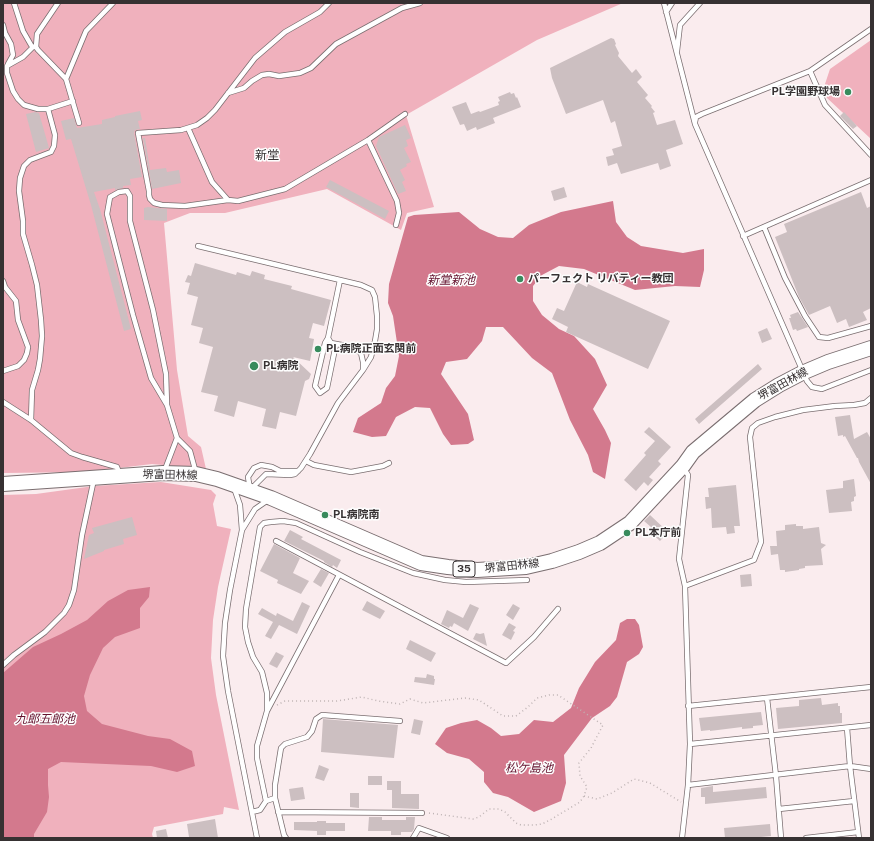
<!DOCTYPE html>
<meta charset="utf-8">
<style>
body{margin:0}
#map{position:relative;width:874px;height:841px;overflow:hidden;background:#faecee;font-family:"Public Sans",sans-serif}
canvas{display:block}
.frame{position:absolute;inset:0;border:4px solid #363132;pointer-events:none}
</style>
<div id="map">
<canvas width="874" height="841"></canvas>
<div class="frame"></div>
</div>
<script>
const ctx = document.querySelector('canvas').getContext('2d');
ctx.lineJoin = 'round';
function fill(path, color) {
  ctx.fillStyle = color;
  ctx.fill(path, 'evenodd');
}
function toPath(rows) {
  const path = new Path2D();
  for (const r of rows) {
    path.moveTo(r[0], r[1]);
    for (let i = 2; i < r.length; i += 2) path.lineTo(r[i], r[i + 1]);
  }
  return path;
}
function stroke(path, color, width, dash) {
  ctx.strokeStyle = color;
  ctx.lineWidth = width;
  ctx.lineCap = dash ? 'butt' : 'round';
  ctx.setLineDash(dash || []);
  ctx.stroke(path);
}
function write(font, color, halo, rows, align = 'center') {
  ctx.font = font + ' "Public Sans","Noto Sans JP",sans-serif';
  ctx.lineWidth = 3;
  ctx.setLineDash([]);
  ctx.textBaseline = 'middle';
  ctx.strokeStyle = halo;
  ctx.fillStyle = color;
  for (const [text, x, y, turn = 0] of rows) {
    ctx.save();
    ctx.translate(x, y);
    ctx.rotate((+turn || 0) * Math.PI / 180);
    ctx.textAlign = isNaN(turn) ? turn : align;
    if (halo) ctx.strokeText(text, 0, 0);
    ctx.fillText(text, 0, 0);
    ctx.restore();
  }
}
const green = toPath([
 [3,3,623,3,537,40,406,115,434,207,407,213,401,230,327,189,225,213,190,213,164,223,177,370,188,436,201,447,206,469,152,464,86,472,3,473],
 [871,40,871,139,827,98,824,87,830,69],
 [161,482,211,490,216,495,213,504,217,526,231,529,218,587,213,620,211,658,216,695,239,810,224,807,223,814,154,827,152,834,153,838,3,838,3,495,36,494,94,486]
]);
const water = toPath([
 [613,201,616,222,627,237,641,246,683,253,704,249,704,270,700,287,675,286,635,290,584,269,559,266,542,275,533,286,533,301,542,315,559,329,574,336,595,359,607,385,593,409,605,430,611,443,605,479,593,472,588,455,570,420,552,373,532,358,503,327,486,327,482,341,467,359,446,362,441,374,468,414,474,440,468,444,451,445,443,434,430,408,415,407,396,417,386,436,372,437,353,432,358,418,381,403,386,388,395,376,399,356,393,316,388,303,389,284,408,217,414,215,459,212,480,229,498,237,513,238,529,225,561,212],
 [150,587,149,597,140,608,140,628,115,637,103,648,90,675,84,696,87,711,102,724,148,736,170,739,192,751,195,766,177,772,151,766,61,762,48,769,48,785,49,797,47,812,34,834,34,838,3,838,3,673,33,647,61,634,87,620,108,601,128,590],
 [627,619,635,619,639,625,643,647,639,654,627,662,617,697,610,706,592,718,564,755,566,783,561,801,534,812,508,797,493,793,484,782,484,772,469,759,447,753,435,744,446,728,461,723,477,720,491,728,501,736,519,734,534,720,553,722,571,708,579,688,595,662,616,640,620,623]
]);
const building = toPath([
 [611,38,614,39,616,44,615,45,619,53,618,56,632,73,636,69,642,77,637,82,648,95,645,98,652,106,651,107,655,112,653,113,657,125,675,120,683,144,666,150,671,166,660,170,658,163,621,174,617,163,608,166,606,157,614,155,612,149,622,146,615,121,611,123,603,100,566,114,552,78,550,68],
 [510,92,511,94,514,93,516,98,517,97,521,107,493,118,495,123,477,130,476,127,467,131,464,124,460,125,452,107,466,102,471,114,479,111,480,112,499,105,498,102,500,101,498,97],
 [140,111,142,120,138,121,140,129,135,130,134,133,142,177,130,179,131,185,123,186,123,188,115,190,115,188,94,192,100,209,131,329,124,331,91,205,71,139,66,140,61,121,74,118,77,128,102,124,102,120,115,117,115,116],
 [35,112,39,113,49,148,36,152,26,114],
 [844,112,857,126,853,129,840,116],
 [405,125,411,138,406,140,408,146,404,148,411,162,406,164,407,166,400,170,405,180,402,182,406,191,398,194,376,146,379,137],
 [143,138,145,138,150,170,166,168,167,172,179,170,181,183,152,189],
 [330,180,389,211,385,219,326,187],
 [564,187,567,197,554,201,551,191],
 [861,192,867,208,871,206,871,308,863,312,867,320,849,327,846,319,837,323,830,306,809,315,799,297,775,237,787,232,784,224],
 [148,207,167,209,167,221,144,220,144,208],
 [195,263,236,275,237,272,250,276,252,271,265,275,264,279,292,286,291,289,331,300,324,326,313,323,309,338,314,339,310,361,293,357,311,374,309,379,305,381,296,416,280,412,276,429,262,426,266,409,238,401,234,417,214,411,218,396,201,392,213,347,199,343,203,328,191,325,198,297,187,294,190,283,185,282,188,275,191,276],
 [577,282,587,287,588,284,670,321,648,369,566,332,568,327,552,319,557,308,564,311],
 [798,312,808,327,797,331,796,329,793,330,789,318,791,318,790,315],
 [767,328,772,339,762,343,758,332],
 [758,364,762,369,699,424,695,419],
 [850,415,854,439,867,432,871,439,871,484,859,462,858,458,857,458,845,436,843,437,843,435,838,436,835,417],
 [649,427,671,447,658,461,661,464,649,477,653,480,648,486,644,482,636,491,624,480,646,455,644,453,655,441,644,432],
 [854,479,856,496,854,497,854,501,851,502,852,511,829,513,826,490,843,488,843,481],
 [736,485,740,526,734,526,735,533,727,534,726,527,712,528,711,508,706,509,705,497,709,497,708,488],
 [650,515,668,532,660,541,648,530,651,527,644,521],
 [132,517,137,535,123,539,124,544,104,550,104,551,84,559,89,535,94,533,92,528],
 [796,524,796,526,803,526,803,529,819,527,821,543,826,545,821,549,823,565,805,566,805,568,799,569,799,570,785,572,785,570,780,570,778,554,771,555,770,546,777,546,776,531,785,530,785,525],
 [290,530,303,537,301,539,341,560,337,568,333,565,332,567,324,562,324,561,284,541],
 [274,544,300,558,293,573,309,581,301,594,277,583,278,580,260,571],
 [321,569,329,573,321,587,313,582],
 [751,574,752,586,741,587,740,575],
 [367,601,385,611,380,619,362,610],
 [302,602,310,606,297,634,279,625,271,639,265,636,273,622,258,614,262,608,276,616,277,613,293,621],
 [470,604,479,608,468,631,454,623,452,627,450,626,449,628,441,624,447,610,463,618],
 [513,604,520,608,513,620,506,615],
 [509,623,516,627,513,631,515,632,511,640,502,635],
 [476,633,480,634,484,633,487,646,473,639],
 [410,640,436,653,431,662,406,649],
 [276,652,284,656,277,668,269,664],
 [427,674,434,676,434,679,435,679,434,685,414,682,415,677,426,678],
 [821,698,822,705,838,703,838,706,840,706,840,713,842,713,842,723,778,729,776,708,799,706,799,700],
 [761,712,763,725,753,726,753,728,742,729,742,727,710,731,710,730,701,731,699,718],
 [323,719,398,725,394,758,321,752],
 [414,719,423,721,420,735,411,733],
 [319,765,329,769,324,781,315,778],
 [368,776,382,776,382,785,368,785],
 [387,781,401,781,401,794,419,794,419,809,392,808,392,790,387,790],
 [713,786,713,792,766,787,767,798,705,804,705,797,701,797,701,788],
 [303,787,305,799,291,801,289,789],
 [350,793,359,793,359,808,350,807],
 [369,817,382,817,382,820,406,820,406,817,415,817,414,829,412,832,401,832,401,835,391,835,391,831,368,831],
 [215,819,218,838,189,837,187,824],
 [317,821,326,821,326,823,345,823,345,831,326,831,326,835,317,835,317,831,294,830,294,822,317,822],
 [770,824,771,836,751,838,725,838,724,828],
 [166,829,168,838,157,838,156,831]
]);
const path = toPath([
 [277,705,285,701,337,701,362,697,378,701,400,704,410,699,423,703,465,698,479,700,503,716,516,716,528,707,537,698,549,695,558,695,603,725,591,748,579,763,580,776,587,787,584,796,597,799,612,793,634,779,650,783,681,802],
 [429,813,473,819,479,817,489,809,499,809,505,812,516,823,521,825,534,825,542,824,550,820,580,802,584,796]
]);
const service = toPath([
 [14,3,23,31,31,45,33,47,36,47,38,50,66,79,79,123],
 [329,3,320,12,285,32,255,58,215,110,207,118,197,125,181,130,138,133,149,191,149,195,150,199,154,203,162,205,185,206,228,200,238,201,285,189,368,140,405,114],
 [664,3,695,124,807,381,812,387,822,389,871,370],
 [666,12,672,3],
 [3,25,5,33,11,44,13,55,8,64],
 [33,47,23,57,7,66,7,73,13,91,18,99,24,105,38,109,48,109],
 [36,47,37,34,58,3],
 [677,51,680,25,700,3],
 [810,71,825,105,871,155],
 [66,79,86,31,113,3],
 [228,93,244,88,252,81,262,75,269,74,279,76,300,73,311,68,336,44,402,8,420,3],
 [695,122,696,117,702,114,810,71,871,29],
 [188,128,212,182,228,200],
 [368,140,397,201,399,213,396,225],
 [764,227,785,278,805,316,819,337,828,338,871,326],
 [743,236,871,180],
 [198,246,361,285,372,290,375,297,377,316,377,329,375,341,371,357,363,370,338,403,310,454,301,468,295,474,290,475,266,474,251,489],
 [340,280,328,338,331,343,353,347,361,353,363,362,363,369],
 [3,281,5,287,16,301,18,320,28,347,27,353,24,360,18,366,3,371],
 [328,338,325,343,315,386,320,393,327,388,336,344],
 [3,402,31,420,71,453,82,457,117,467,120,475],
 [167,405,151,378,133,315,107,214,110,197,119,192,127,191,130,196,130,221,153,310,166,374,167,405,177,438,190,451,196,473],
 [31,420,32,390,38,370,40,359,42,336,41,320,37,285,32,265,23,234,23,221,19,191,20,178,24,166,30,160,51,152,54,146,55,135,48,109,73,101],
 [306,461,314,465,351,472,383,466,389,463],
 [164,472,177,438],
 [234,488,240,505,242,530,230,590,225,623,223,656,228,691,257,838],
 [250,489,248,477,254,468,261,465,272,467,280,471,298,471],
 [242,530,255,509,268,500],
 [276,541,506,663,534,637,558,609],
 [685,586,754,560,761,542,750,437,752,428,758,423,775,417,803,410,835,406,854,405,865,403,871,398],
 [3,665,14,655,45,632,64,613,69,605,74,590,82,535,94,479],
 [767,698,776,776,781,838],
 [688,706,871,687],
 [267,711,267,693,262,672,253,657,248,642,245,627,246,609,260,527,264,523,271,522,283,521,296,523,360,552,413,573,445,580,466,582,527,580],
 [847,728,850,766,859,838],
 [690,744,871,725],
 [688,785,850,766,871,769],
 [266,801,257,758,257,746,267,711,339,575],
 [779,809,854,801],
 [252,812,260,810,266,801,275,798],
 [278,812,422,813],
 [286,838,284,835,275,798,275,785,281,748,285,744,307,737,312,731,316,719,322,715,400,721],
 [413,838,419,828,447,838],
 [682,838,688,785,690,744,685,586,679,559,688,475,683,467],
 [806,838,858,832]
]);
const primary = toPath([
 [3,484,163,473,196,474,217,479,271,498,421,563,448,567,477,570,526,567,552,561,579,552,600,543,630,523,683,466,693,452,755,400,779,385,802,373,828,362,871,348]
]);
const markers = [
 [848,92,4,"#388b5d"],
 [520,279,4,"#388b5d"],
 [318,349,4,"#388b5d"],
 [254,366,5,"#388b5d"],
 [325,515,4,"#388b5d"],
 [627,533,4,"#388b5d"]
];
const shields = [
 [464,569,22]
];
const shieldNames = [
 ["35",464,569]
];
const poiNames = [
 ["PL学園野球場",840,92,"right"],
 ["パーフェクト リバティー教団",528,279],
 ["PL病院正面玄関前",326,349],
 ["PL病院",263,366],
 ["PL病院南",333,515],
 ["PL本庁前",635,533]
];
const streetNames = [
 ["堺富田林線",783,384,-29],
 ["堺富田林線",170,475,1],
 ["堺富田林線",512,566,-6]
];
const neighbourhoodNames = [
 ["新堂",267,155]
];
const waterNames = [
 ["新堂新池",451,280],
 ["九郎五郎池",45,719],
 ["松ケ島池",529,768]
];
fill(green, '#f0b1bd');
fill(water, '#d3798d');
fill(building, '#ccbfc1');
stroke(service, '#7a6e70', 6);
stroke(primary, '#7a6e70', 16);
stroke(path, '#bfb4b5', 1.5, [1, 3]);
stroke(service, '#fff', 4.5);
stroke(primary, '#fff', 14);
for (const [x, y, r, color] of markers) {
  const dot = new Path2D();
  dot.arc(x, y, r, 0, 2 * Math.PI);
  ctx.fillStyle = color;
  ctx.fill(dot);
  stroke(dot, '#fdfdfd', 1.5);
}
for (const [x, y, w] of shields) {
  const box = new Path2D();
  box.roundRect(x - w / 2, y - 8, w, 16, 3);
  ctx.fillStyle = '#fdfdfd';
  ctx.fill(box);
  stroke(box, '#363132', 1);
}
write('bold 10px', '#363132', null, shieldNames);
write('bold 11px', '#363132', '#fdfdfd', poiNames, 'left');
write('11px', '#363132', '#fdfdfd', streetNames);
write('12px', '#363132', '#fdfdfd', neighbourhoodNames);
write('italic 12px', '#64122e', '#fdfdfd', waterNames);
</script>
